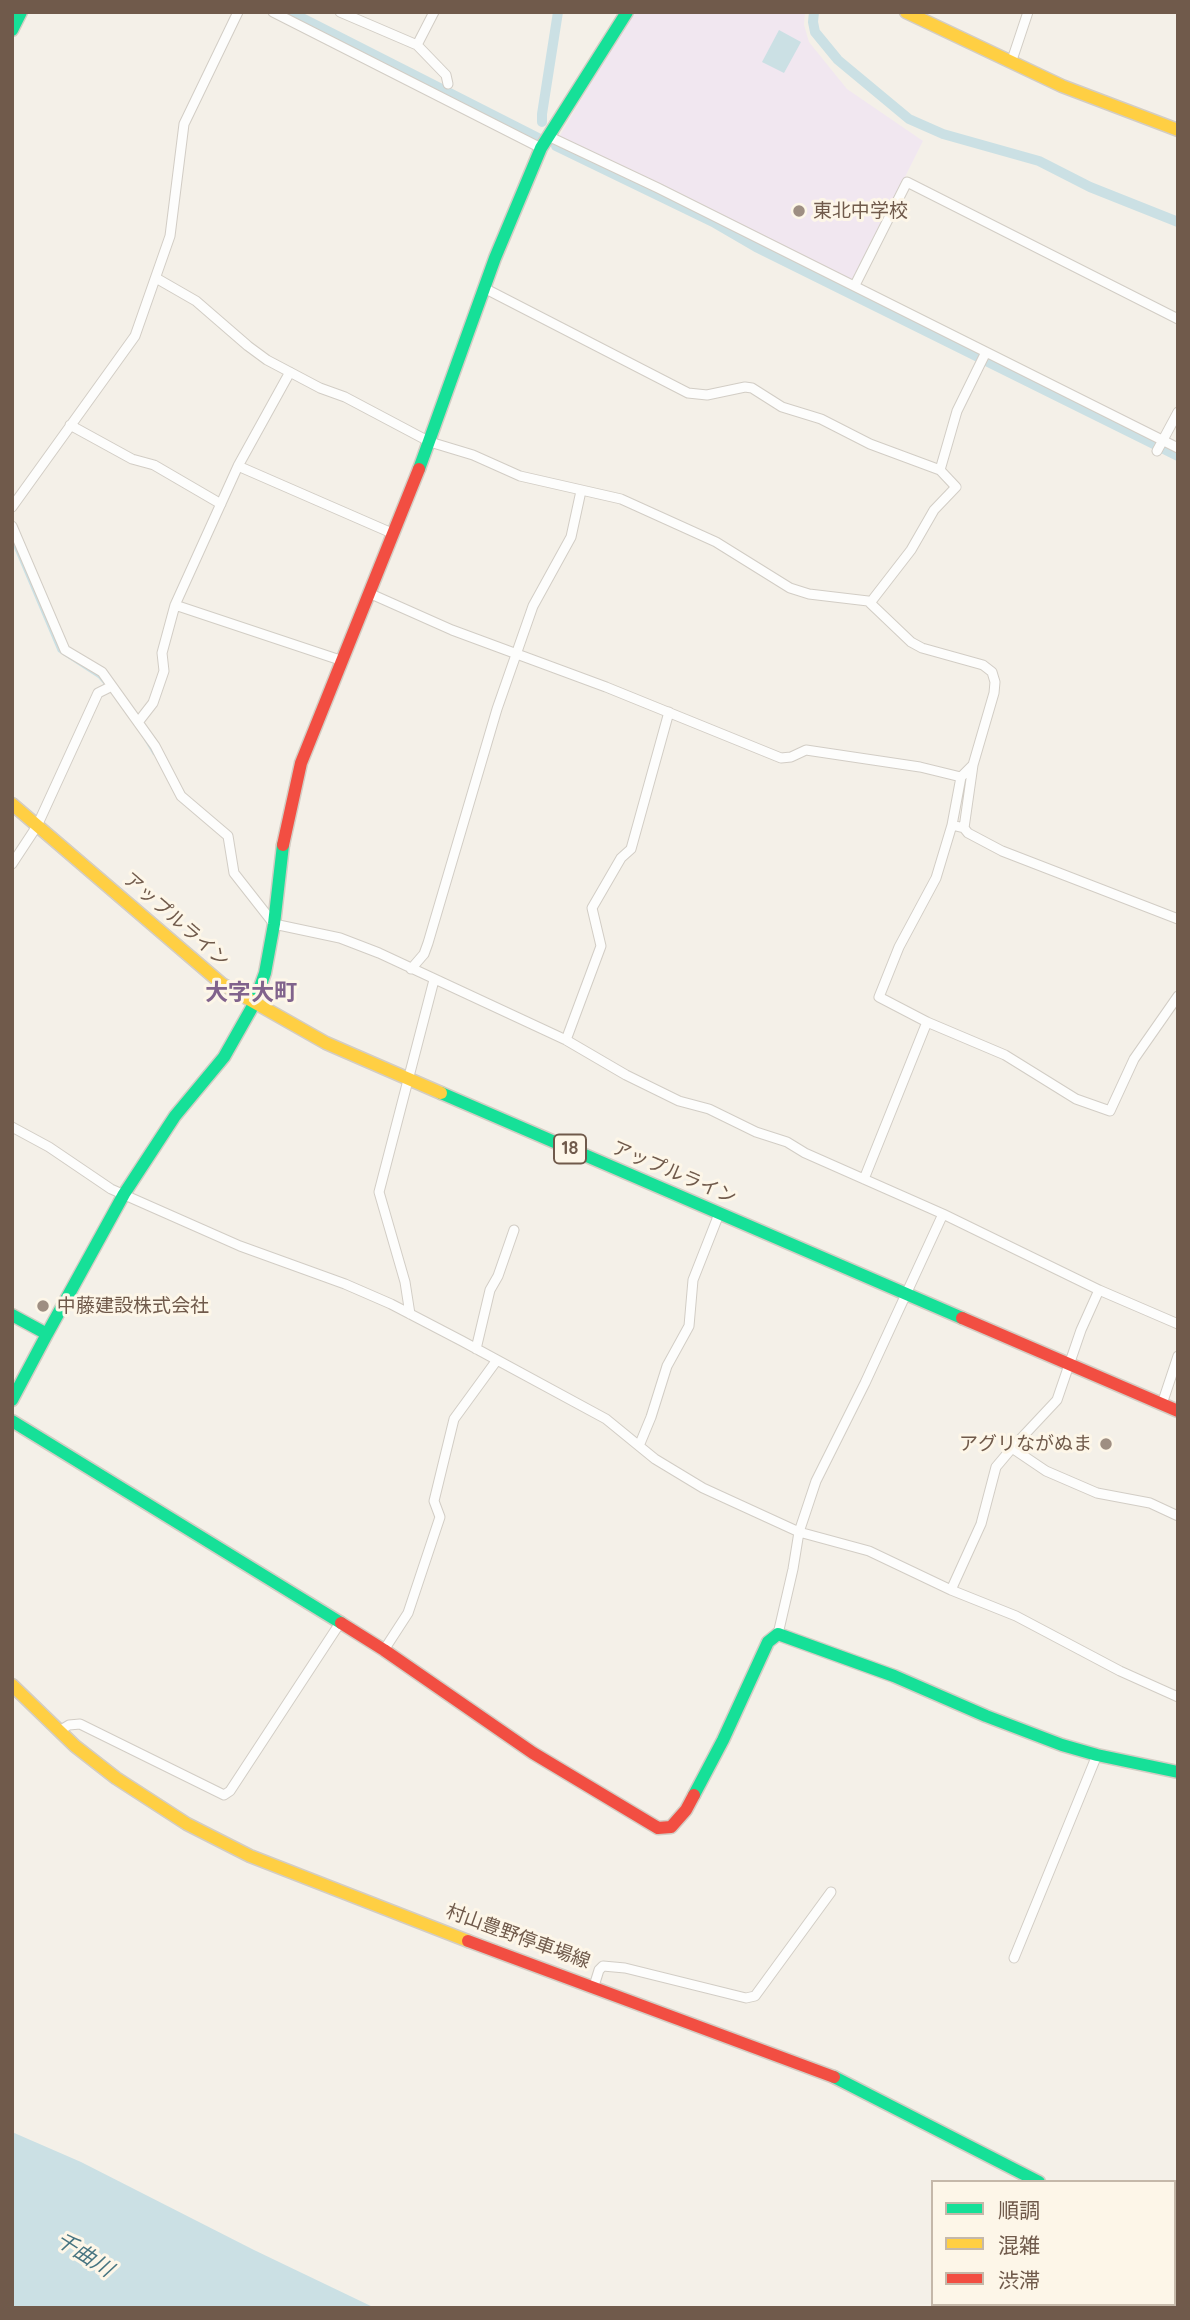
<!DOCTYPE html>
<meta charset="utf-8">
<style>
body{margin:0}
#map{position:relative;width:1190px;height:2320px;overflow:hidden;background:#f4f0e8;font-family:Quicksand,"Noto Sans JP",sans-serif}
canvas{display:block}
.frame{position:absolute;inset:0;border:14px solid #705a4b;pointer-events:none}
.legend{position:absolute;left:931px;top:2180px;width:245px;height:126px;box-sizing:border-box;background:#fdf6e8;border:2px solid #c5b8a9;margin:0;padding:9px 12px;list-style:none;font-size:21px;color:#705a4b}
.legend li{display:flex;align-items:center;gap:14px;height:35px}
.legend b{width:35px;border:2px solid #c5b8a9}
</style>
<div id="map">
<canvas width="1190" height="2320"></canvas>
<div class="frame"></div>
<ul class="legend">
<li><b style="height:9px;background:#16e098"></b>順調</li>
<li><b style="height:9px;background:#ffcf43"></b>混雑</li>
<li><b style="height:9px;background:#f24e42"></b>渋滞</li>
</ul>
</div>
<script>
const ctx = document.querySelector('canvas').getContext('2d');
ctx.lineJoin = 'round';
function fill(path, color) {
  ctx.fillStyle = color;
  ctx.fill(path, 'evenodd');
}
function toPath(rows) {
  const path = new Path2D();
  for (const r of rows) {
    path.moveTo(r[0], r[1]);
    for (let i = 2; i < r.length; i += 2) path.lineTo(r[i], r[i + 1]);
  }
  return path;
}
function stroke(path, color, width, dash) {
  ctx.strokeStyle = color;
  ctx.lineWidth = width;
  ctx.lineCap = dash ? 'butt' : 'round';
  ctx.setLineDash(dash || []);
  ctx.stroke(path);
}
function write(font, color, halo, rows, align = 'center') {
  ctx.font = font + ' Quicksand,"Noto Sans JP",sans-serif';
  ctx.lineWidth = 6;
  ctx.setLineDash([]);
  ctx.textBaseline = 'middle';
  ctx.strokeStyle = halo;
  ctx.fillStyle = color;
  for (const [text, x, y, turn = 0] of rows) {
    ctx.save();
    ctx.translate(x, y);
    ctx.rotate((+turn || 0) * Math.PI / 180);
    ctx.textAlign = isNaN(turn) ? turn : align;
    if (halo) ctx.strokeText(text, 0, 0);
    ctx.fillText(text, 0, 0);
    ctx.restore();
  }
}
const education = toPath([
 [632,12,805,12,804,25,809,42,847,89,923,141,853,281,559,137]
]);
const water = toPath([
 [779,30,801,42,784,73,762,62],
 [12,2132,81,2162,254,2250,375,2308,12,2308]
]);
const stream = toPath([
 [12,540,59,651,99,677,106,685],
 [145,739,154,754]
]);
const canal = toPath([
 [290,12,538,138],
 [814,12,813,22,815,32,838,60,909,119,943,134,1039,161,1090,187,1178,222],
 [542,122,542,114,558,12],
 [556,146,713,222,756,247,1178,456]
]);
const street = toPath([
 [273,12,541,148],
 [340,12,417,45,446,75,448,84],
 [417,45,434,12],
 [1011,63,1028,12],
 [548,136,658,188,1178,448],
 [156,278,196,301,248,346,267,360,320,388,345,397,430,442,473,455,520,476,621,499,716,542,790,588,809,594,868,601,911,642,922,648,983,665,992,672,995,682,994,693,973,765,961,777,952,825,936,878,899,947,879,997,927,1022,1005,1055,1076,1099,1110,1111,1134,1059,1178,996],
 [855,285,907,182,1178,319],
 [484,288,688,393,707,395,745,387,752,388,782,407,821,419,870,444,940,470],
 [70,425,132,459,154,465,221,504],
 [1157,451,1178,412],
 [238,466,290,372],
 [12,507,135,336,170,236,184,124,238,12],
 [12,526,65,650,102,672,155,746,181,796,228,836,234,873,274,924,340,938,379,953,566,1040,626,1075,679,1101,709,1109,756,1132,787,1142,805,1153,943,1214,1099,1290,1178,1324],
 [371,594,452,630,606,687,781,758,791,757,806,750,920,767,961,777],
 [870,603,911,550,934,510,956,487,940,470,957,411,986,352],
 [175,605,343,661],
 [139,721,153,703,164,671,162,653,175,605,238,466,394,534],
 [952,825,964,828,968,833,1002,851,1178,919],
 [964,828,973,765],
 [12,864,37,826,98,693,112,686],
 [411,969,424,954,428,943,497,709,533,606,571,537,581,491],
 [566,1040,601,946,592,908,621,858,631,849,669,712],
 [12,1127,49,1147,111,1189,240,1246,345,1284,391,1304,462,1341,606,1419,655,1459,703,1488,799,1532,869,1551,951,1590,1016,1616,1120,1671,1178,1697],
 [864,1179,927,1022],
 [1099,1290,1081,1330,1057,1400,1012,1448,1046,1471,1097,1493,1150,1503,1178,1516],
 [410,1314,405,1282,379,1192,434,980],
 [476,1349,490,1290,498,1276,514,1230],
 [1162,1404,1178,1356],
 [639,1446,651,1417,667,1366,689,1326,693,1280,719,1214],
 [951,1590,981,1524,996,1467,1012,1448],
 [778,1634,793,1569,799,1532,816,1481,865,1383,943,1214],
 [384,1650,408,1613,440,1517,434,1501,454,1419,497,1360],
 [59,1731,69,1725,80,1724,224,1795,230,1791,340,1623],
 [1014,1958,1097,1755],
 [594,1986,599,1970,603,1966,625,1968,746,1998,755,1996,831,1892]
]);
const fast = toPath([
 [12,30,21,12],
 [419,469,495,258,541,148,627,12],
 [441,1093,962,1318],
 [12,1315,47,1334,12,1400],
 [47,1334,124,1194,175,1116,224,1057,254,1004,265,973,274,924,283,845],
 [12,1421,341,1623],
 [694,1795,723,1740,768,1642,778,1634,894,1676,986,1716,1062,1745,1097,1755,1178,1772],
 [834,2077,1039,2182]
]);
const slow = toPath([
 [906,12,1062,86,1178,130],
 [12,804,222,984,326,1043,441,1093],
 [12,1685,75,1746,116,1778,187,1824,250,1856,468,1941],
 [1174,2272,1178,2275]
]);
const jam = toPath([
 [283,845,301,763,419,469],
 [962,1318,1178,1411],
 [341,1623,384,1650,533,1753,658,1828,671,1827,686,1810,694,1795],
 [468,1941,834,2077]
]);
const markers = [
 [799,211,7,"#9e8e82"],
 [43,1306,7,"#9e8e82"],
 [1106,1444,7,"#9e8e82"]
];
const shields = [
 [570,1149,32]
];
const shieldNames = [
 ["18",570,1149]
];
const poiNames = [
 ["東北中学校",813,211],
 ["中藤建設株式会社",57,1306],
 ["アグリながぬま",1092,1444,"right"]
];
const streetNames = [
 ["アップルライン",176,920,41],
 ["アップルライン",674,1173,23],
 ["村山豊野停車場線",518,1937,20]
];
const waterNames = [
 ["千曲川",84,2255,33]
];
const quarterNames = [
 ["大字大町",251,993]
];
fill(education, '#f1e7f0');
fill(water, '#cbe0e4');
stroke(stream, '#cbe0e4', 2.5);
stroke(canal, '#cbe0e4', 10);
stroke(street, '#d2cdc5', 11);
stroke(fast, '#d3cdc4', 15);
stroke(slow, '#d3cdc4', 15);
stroke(jam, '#d3cdc4', 15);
stroke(street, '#fdfdfc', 9);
stroke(fast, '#16e098', 12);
stroke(slow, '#ffcf43', 12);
stroke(jam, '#f24e42', 12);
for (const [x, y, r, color] of markers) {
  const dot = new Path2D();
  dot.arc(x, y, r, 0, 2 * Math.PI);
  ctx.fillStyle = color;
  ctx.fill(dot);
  stroke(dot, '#fdf6e8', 2.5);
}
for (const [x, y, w] of shields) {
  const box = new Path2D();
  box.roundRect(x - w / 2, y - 14.5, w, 29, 5);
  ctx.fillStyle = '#fdf6e8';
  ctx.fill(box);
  stroke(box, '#705a4b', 2);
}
write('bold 18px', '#705a4b', null, shieldNames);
write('19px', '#705a4b', '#fdf6e8', poiNames, 'left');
write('19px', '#705a4b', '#fdf6e8', streetNames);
write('italic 21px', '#477481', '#fdf6e8', waterNames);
write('bold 23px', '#81638c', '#fdf6e8', quarterNames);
</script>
